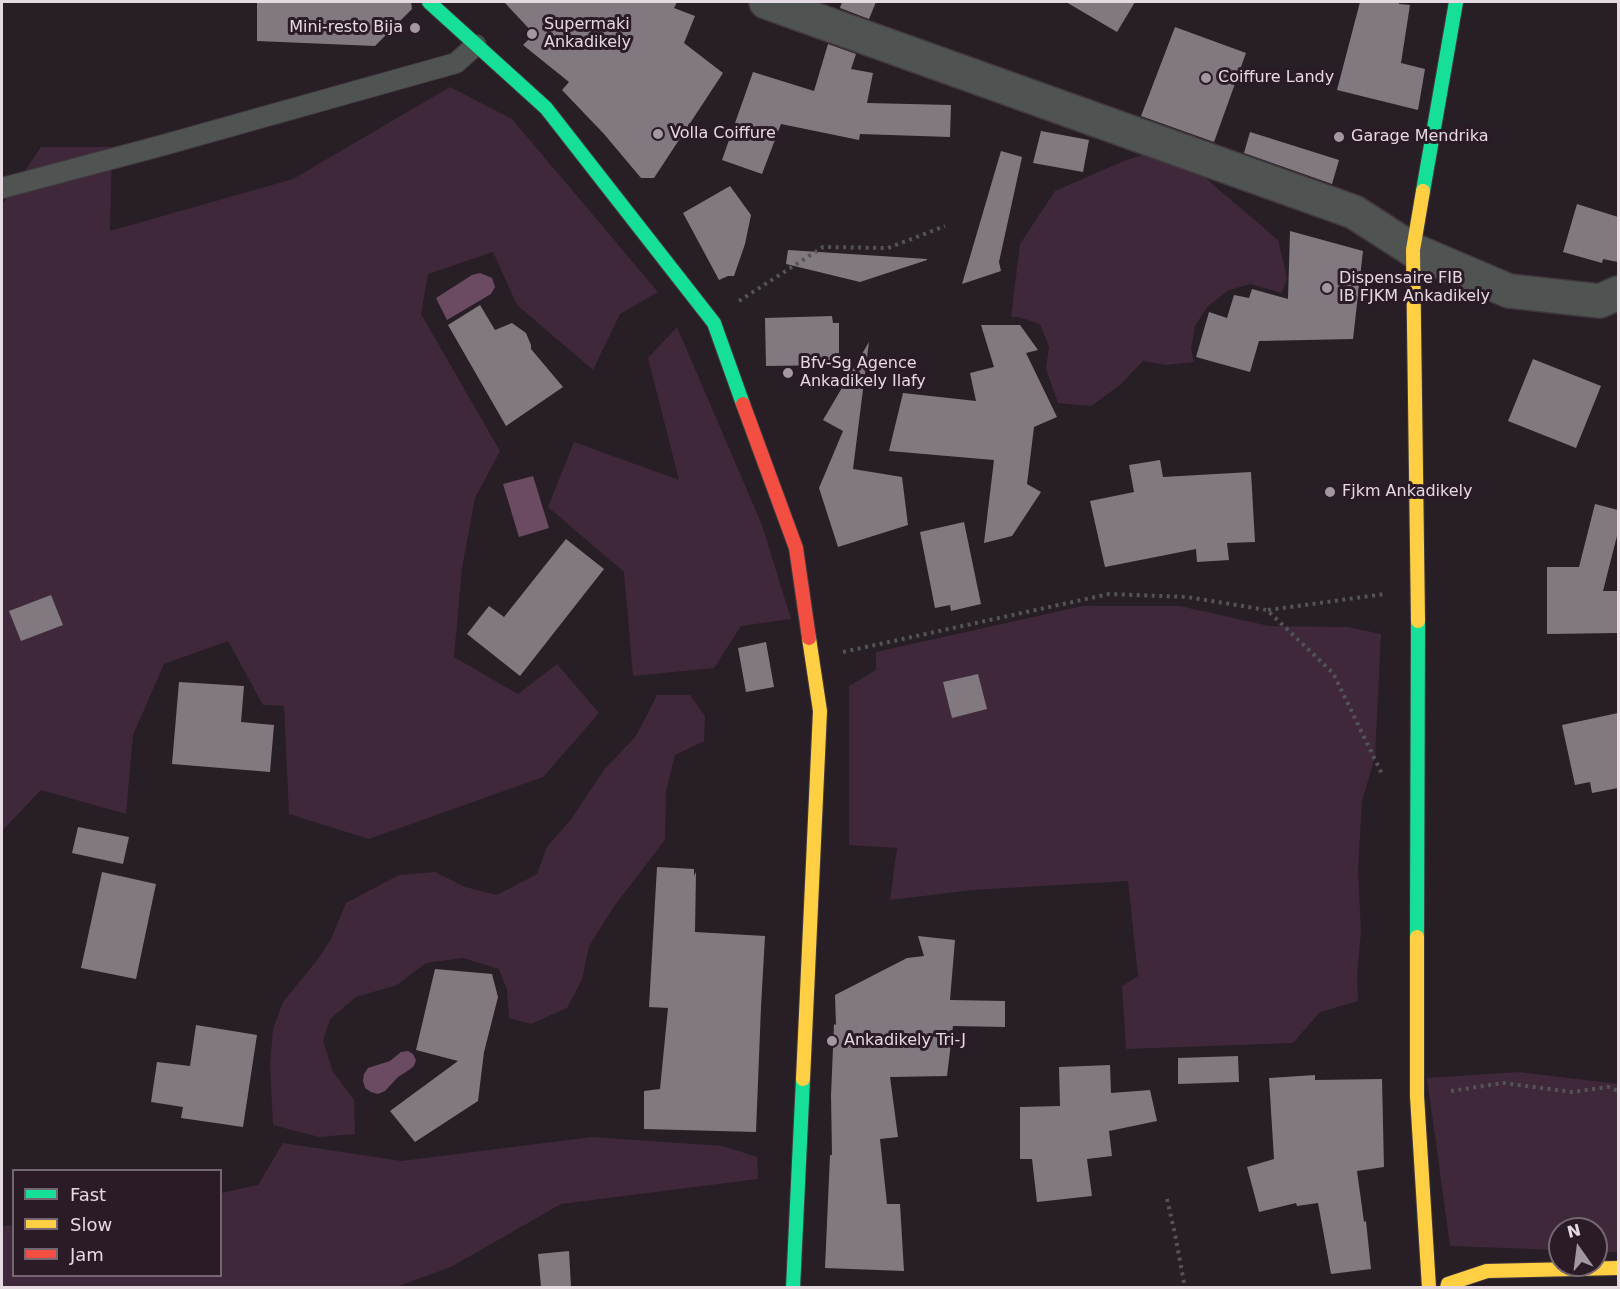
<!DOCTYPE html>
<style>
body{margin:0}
#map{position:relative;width:1620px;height:1289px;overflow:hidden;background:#281e25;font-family:"DejaVu Sans",sans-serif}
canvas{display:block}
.frame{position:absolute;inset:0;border:3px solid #e5dae2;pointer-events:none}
.legend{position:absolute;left:12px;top:1169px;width:210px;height:108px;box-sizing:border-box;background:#2b1b27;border:2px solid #756772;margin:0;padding:8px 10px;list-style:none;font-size:18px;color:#e5dae2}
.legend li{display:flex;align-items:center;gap:12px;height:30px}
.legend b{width:30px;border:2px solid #756772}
.north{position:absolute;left:1548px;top:1217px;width:60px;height:60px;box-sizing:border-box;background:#2b1b27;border:2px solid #756772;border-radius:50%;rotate:346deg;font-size:16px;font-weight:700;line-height:24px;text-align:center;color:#e5dae2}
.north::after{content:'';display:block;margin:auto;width:21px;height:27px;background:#a398a0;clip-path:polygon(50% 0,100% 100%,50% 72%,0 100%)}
</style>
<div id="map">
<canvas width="1620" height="1289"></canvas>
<div class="frame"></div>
<ul class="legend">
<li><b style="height:8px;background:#16e098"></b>Fast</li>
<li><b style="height:8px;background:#ffcf43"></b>Slow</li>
<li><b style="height:8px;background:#f24e42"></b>Jam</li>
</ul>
<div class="north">N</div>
</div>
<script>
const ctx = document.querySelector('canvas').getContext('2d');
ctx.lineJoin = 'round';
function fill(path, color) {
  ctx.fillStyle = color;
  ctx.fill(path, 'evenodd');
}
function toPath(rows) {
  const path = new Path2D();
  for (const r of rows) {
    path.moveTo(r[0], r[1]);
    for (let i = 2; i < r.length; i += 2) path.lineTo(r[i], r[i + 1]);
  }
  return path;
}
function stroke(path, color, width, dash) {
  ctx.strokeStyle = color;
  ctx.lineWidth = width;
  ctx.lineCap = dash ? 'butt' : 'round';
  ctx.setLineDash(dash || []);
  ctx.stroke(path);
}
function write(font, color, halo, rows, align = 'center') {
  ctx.font = font + ' "DejaVu Sans",sans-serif';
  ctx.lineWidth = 6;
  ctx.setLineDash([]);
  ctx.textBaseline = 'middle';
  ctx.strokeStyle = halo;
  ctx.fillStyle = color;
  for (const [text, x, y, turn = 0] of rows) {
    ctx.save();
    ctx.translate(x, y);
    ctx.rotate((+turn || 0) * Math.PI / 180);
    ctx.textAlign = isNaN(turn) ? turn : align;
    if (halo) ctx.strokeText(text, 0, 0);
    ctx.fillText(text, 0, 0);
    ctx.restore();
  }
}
const green = toPath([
 [450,87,512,119,658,292,620,314,593,370,517,305,493,252,428,274,421,314,500,451,475,498,462,568,454,657,518,694,557,664,599,713,543,777,369,839,289,814,284,706,263,705,228,641,164,664,133,735,126,814,41,790,2,831,2,205,41,147,112,147,110,231,293,179],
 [1156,151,1190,165,1278,240,1287,278,1282,293,1251,284,1229,290,1208,306,1195,326,1191,349,1194,362,1166,365,1143,361,1120,385,1091,406,1058,403,1046,369,1049,347,1040,324,1018,317,1011,317,1020,244,1055,191,1126,160],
 [677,327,762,525,791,619,741,626,714,668,633,676,624,572,548,507,574,442,679,480,648,358],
 [1083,606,1180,606,1269,626,1348,627,1381,634,1375,757,1362,801,1358,870,1361,931,1357,975,1358,1001,1320,1012,1293,1043,1126,1049,1122,986,1138,976,1128,881,973,890,890,900,897,848,849,845,849,686,876,670,876,652],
 [657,695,690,695,705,716,704,741,675,755,666,791,665,840,615,905,589,946,582,980,567,1008,531,1024,509,1018,507,990,499,969,463,958,426,963,397,985,356,997,330,1019,323,1041,333,1072,354,1100,355,1134,319,1137,273,1125,270,1064,273,1029,283,1002,318,959,331,939,346,903,399,875,435,872,465,887,497,895,537,874,547,847,572,818,604,770,636,736],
 [1519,1072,1618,1084,1618,1252,1596,1252,1596,1229,1560,1229,1560,1250,1450,1246,1427,1078],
 [592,1137,723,1146,757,1157,758,1179,561,1204,451,1267,396,1287,2,1287,2,1226,13,1225,14,1276,220,1276,221,1193,258,1185,283,1143,401,1161]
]);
const water = toPath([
 [480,273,492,278,495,287,491,294,447,320,436,298,472,275],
 [533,476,549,528,519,537,503,484],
 [408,1051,413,1054,416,1060,414,1066,409,1070,398,1077,385,1091,378,1094,371,1092,365,1088,363,1081,364,1074,368,1068,390,1061,401,1052]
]);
const building = toPath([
 [257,2,411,2,412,9,375,46,257,41],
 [504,2,677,2,674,8,695,16,684,43,723,73,654,178,641,178,604,134,562,90,569,82,523,45,534,34],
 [842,2,876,2,869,19,840,8],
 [1066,2,1135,2,1117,32],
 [1360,2,1399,2,1399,4,1410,5,1401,63,1425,69,1418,110,1337,90],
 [1175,27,1246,53,1214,142,1141,116],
 [828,44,856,54,851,69,873,73,867,103,951,105,950,137,860,134,859,140,781,124,762,174,722,160,753,72,814,91],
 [1041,131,1089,140,1083,172,1033,163],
 [1250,132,1339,160,1332,184,1244,153],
 [1001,151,1022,157,999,262,1001,271,962,284],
 [730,186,751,215,745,244,734,276,728,276,719,280,683,213],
 [1577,204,1618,217,1618,262,1603,259,1602,263,1563,252],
 [1290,231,1363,251,1353,339,1259,341,1250,372,1196,357,1209,312,1227,318,1234,295,1249,298,1252,289,1288,299],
 [788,250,927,259,927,260,860,282,786,264],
 [480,305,495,330,512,323,526,333,531,345,531,349,563,387,506,426,448,325],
 [832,316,833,323,839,323,839,365,766,366,765,318],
 [981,325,1020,325,1038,350,1026,353,1057,417,1034,427,1027,484,1041,492,1012,536,984,543,994,460,889,451,903,393,976,401,970,373,994,367],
 [869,342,853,469,902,477,908,525,838,547,819,488,843,431,823,420],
 [1533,359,1601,386,1576,448,1508,421],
 [1160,460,1163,477,1251,472,1255,542,1227,543,1229,560,1197,562,1196,549,1105,567,1090,501,1134,492,1129,465],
 [1595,504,1618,510,1618,532,1603,591,1618,591,1618,633,1547,634,1547,567,1579,567],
 [964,522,981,604,951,611,950,605,935,608,920,532],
 [566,539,604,569,520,676,467,634,489,606,504,617],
 [51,595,63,625,21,641,9,611],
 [766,642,774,687,746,692,738,648],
 [978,674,987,709,952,718,943,682],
 [179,682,244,686,241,722,274,725,270,772,172,764],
 [1618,713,1618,788,1592,793,1590,782,1575,785,1562,725],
 [78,827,129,837,123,864,72,853],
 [657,867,694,869,694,876,696,872,695,932,765,936,761,1007,756,1132,644,1129,644,1091,660,1089,668,1008,649,1007],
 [102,872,156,884,136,979,81,968],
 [918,936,955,940,950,1000,1005,1001,1005,1027,953,1026,947,1076,890,1077,898,1137,880,1139,887,1204,900,1204,904,1271,825,1268,830,1155,832,1155,831,1095,834,1024,836,1025,835,995,907,958,924,956],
 [435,969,492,974,498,997,484,1052,478,1101,415,1142,390,1111,458,1061,416,1050],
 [196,1025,257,1035,243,1127,181,1118,183,1107,151,1102,157,1062,190,1066],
 [1238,1056,1239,1082,1178,1084,1178,1058],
 [1110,1065,1111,1093,1150,1090,1157,1121,1109,1131,1112,1156,1087,1159,1092,1196,1037,1202,1032,1159,1020,1159,1020,1107,1060,1106,1059,1067],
 [1315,1075,1315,1080,1382,1079,1384,1167,1357,1171,1364,1222,1366,1221,1371,1269,1331,1274,1318,1203,1297,1206,1296,1203,1259,1212,1247,1167,1274,1159,1269,1078],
 [569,1251,571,1287,541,1287,538,1254]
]);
const path = toPath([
 [739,301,823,247,888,248,945,226],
 [1268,610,1385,594],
 [843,652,1109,594,1187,597,1267,610,1333,673,1382,774],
 [1451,1091,1503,1083,1572,1092,1608,1087,1618,1091],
 [1167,1199,1175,1234,1185,1288]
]);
const lane = toPath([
 [2,188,160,146,456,63,476,45]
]);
const street = toPath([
 [766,2,1354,212,1413,250,1509,291,1600,301,1618,293]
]);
const fast = toPath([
 [429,2,546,108,714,323,743,404],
 [1423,191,1456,2],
 [1417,937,1418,621],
 [793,1288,803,1079]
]);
const slow = toPath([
 [1418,621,1413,250,1423,191],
 [1417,937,1417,1096,1429,1288],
 [803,1079,820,711,809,638],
 [1447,1288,1448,1284,1487,1271,1618,1268]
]);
const jam = toPath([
 [743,404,796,548,809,638]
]);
const markers = [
 [415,28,6,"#a398a0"],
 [532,34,6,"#a398a0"],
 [1206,78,6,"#a398a0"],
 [658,134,6,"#a398a0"],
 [1339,137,6,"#a398a0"],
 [1327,288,6,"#a398a0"],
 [788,373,6,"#a398a0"],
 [1330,492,6,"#a398a0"],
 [832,1041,6,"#a398a0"]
];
const poiNames = [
 ["Supermaki",544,25],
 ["Ankadikely",544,43],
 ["Mini-resto Bija",403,28,"right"],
 ["Coiffure Landy",1218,78],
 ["Volla Coiffure",670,134],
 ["Garage Mendrika",1351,137],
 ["Dispensaire FIB",1339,279],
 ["IB FJKM Ankadikely",1339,297],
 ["Bfv-Sg Agence",800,364],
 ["Ankadikely Ilafy",800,382],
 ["Fjkm Ankadikely",1342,492],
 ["Ankadikely Tri-J",844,1041]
];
fill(green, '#3f283a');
fill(water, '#6a4b62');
fill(building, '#827980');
stroke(lane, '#42393f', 22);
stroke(street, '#42393f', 36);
stroke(fast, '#42393f', 16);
stroke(slow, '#42393f', 16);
stroke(jam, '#42393f', 16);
stroke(path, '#535455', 4, [3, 4.5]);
stroke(lane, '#4f5352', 20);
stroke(street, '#4f5352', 33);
stroke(fast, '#16e098', 14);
stroke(slow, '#ffcf43', 14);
stroke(jam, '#f24e42', 14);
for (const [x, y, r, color] of markers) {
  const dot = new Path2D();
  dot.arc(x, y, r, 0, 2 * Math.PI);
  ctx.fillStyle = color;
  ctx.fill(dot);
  stroke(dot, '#2b1b27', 2);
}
write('16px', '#e5dae2', '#2b1b27', poiNames, 'left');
</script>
